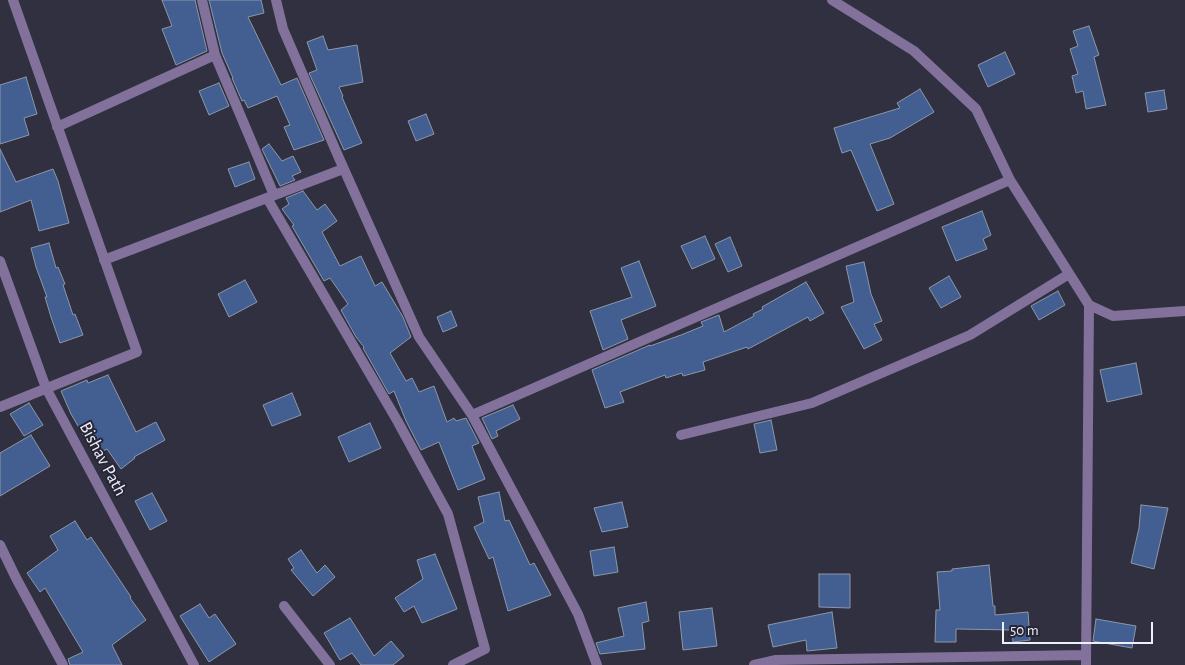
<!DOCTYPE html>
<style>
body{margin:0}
#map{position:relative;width:1185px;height:665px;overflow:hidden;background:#303040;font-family:"Alegreya Sans",sans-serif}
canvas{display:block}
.scale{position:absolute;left:1002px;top:622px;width:151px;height:22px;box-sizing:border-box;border:2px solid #eeeffa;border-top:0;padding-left:6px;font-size:15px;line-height:18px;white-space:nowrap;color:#eeeffa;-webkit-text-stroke:4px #262636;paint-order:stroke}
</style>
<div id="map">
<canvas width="1185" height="665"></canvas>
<div class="scale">50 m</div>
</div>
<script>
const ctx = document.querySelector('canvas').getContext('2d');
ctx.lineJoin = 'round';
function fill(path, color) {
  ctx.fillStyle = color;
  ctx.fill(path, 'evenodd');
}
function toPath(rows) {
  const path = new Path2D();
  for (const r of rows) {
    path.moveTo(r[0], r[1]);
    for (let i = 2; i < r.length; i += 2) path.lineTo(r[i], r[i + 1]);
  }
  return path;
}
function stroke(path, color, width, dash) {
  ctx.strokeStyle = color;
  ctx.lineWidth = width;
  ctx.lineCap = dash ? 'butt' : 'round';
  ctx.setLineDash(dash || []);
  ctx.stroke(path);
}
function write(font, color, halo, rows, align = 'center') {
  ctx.font = font + ' "Alegreya Sans",sans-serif';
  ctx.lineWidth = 4;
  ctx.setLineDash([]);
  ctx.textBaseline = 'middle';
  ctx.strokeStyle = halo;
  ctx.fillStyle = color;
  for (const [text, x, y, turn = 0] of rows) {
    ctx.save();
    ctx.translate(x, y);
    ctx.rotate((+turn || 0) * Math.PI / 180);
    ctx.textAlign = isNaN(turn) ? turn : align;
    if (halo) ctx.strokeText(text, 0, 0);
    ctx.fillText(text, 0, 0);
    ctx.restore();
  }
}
const building = toPath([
 [162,0,195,0,207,51,176,65,162,29,172,26,162,0],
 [209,0,261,0,264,13,248,17,281,85,297,78,324,140,294,150,284,127,290,125,277,96,248,108,244,100,242,101,232,78,233,78,222,53,209,0],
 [1089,26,1099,55,1094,57,1106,105,1086,109,1083,91,1076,93,1072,76,1078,74,1070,49,1078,46,1073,31,1089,26],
 [323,36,328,50,357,45,363,82,339,87,343,96,342,97,362,143,344,150,309,73,317,70,307,42,323,36],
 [1005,52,1015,74,988,87,978,65,1005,52],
 [26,77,37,114,24,118,29,135,0,144,0,85,26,77],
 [219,83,229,106,209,115,199,91,219,83],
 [920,89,934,112,890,138,870,144,894,204,877,211,851,150,842,153,834,128,900,108,897,103,920,89],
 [1164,90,1167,109,1148,112,1145,93,1164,90],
 [426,114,434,134,416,141,408,121,426,114],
 [269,144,282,161,293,156,301,172,292,176,295,180,280,186,262,149,269,144],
 [0,149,16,182,53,169,58,181,69,223,39,231,31,200,0,212,0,149],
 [249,162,255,179,235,187,228,169,249,162],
 [303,191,317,210,325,204,337,221,322,232,340,266,361,256,375,286,382,282,403,317,411,337,390,353,406,381,412,378,419,392,434,386,447,422,454,418,456,421,466,418,479,443,472,446,485,479,458,490,439,442,421,450,406,421,394,391,389,394,363,348,364,347,356,337,341,310,348,304,330,278,324,281,292,226,294,225,282,209,289,204,286,198,303,191],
 [982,211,991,235,983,239,987,249,956,261,942,227,982,211],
 [705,236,715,259,692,269,681,246,705,236],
 [730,237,742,266,728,272,715,244,730,237],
 [49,243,56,268,58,267,65,284,63,285,73,315,75,314,83,335,60,343,51,317,45,297,47,297,36,267,31,248,49,243],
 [639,261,656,306,621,320,628,339,603,350,590,311,632,297,621,268,639,261],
 [864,262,871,294,882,321,874,324,882,340,864,349,841,307,854,302,846,266,864,262],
 [949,276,961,297,941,308,929,288,949,276],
 [245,280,257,302,229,317,218,294,245,280],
 [806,282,824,313,810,321,808,317,748,349,747,347,703,362,705,370,683,376,682,373,666,378,665,375,620,392,624,402,605,408,592,370,650,345,650,346,681,335,703,326,701,322,719,315,724,332,754,316,753,314,763,309,762,307,806,282],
 [1058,291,1065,305,1039,320,1031,306,1058,291],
 [451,311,457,326,443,332,437,317,451,311],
 [1136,363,1142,394,1107,402,1100,370,1136,363],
 [108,375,136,432,156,422,165,440,134,457,135,458,121,469,107,449,95,455,71,414,61,391,87,380,88,383,108,375],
 [292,393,301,415,272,426,263,405,292,393],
 [29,403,43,425,24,436,10,414,29,403],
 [513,405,520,419,496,431,498,436,492,439,482,418,513,405],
 [771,420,777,450,760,453,754,424,771,420],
 [370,423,381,448,349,462,338,437,370,423],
 [31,435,50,466,0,496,0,453,31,435],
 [499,492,505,521,509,520,530,565,534,563,551,595,508,611,493,557,489,559,474,527,484,522,478,497,499,492],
 [152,493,167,521,150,530,135,501,152,493],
 [622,502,628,527,602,532,594,508,622,502],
 [1141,505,1168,508,1154,569,1131,563,1139,528,1141,505],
 [75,521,87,540,91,537,131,597,130,598,146,620,112,645,122,665,70,665,68,659,83,652,45,588,40,592,27,573,58,550,50,536,75,521],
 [614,547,618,572,594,576,590,551,614,547],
 [301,550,317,573,325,565,335,577,313,596,291,570,294,568,288,559,301,550],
 [435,554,457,609,422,623,414,606,404,612,395,598,423,579,417,560,435,554],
 [989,565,993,606,995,606,995,615,1028,612,1030,640,1013,642,1012,630,956,629,956,642,935,642,936,610,940,610,937,572,952,571,952,569,989,565],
 [819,574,850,574,850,608,819,607,819,574],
 [646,602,649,621,642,623,645,649,600,654,596,643,624,636,618,608,646,602],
 [200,604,209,618,215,614,236,644,209,662,180,616,200,604],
 [712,608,717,646,683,650,679,612,712,608],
 [832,612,837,648,807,651,806,640,773,647,768,625,832,612],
 [350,618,374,656,391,641,404,656,393,665,361,665,352,653,340,660,324,633,350,618],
 [1096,619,1136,626,1132,648,1093,641,1096,619]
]);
const street = toPath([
 [202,0,215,55,274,195],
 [276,0,283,29,339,158,419,337,472,415,578,614,597,665],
 [832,0,914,51,976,109,1010,180],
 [57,127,215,55],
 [267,198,398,422,448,514,485,649,453,665],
 [104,260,343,169],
 [0,261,46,388,194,665],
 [0,407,137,352,13,0],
 [472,415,1010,180,1089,305,1113,316,1185,311],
 [681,435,812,403,970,335,1069,274],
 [0,545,16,578,63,665],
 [284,606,330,665],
 [754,665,776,660,1086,655],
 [1086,665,1089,305]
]);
const streetNames = [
 ["Bishav Path",103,459,62]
];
fill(building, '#435f92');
stroke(building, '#8c97a8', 1);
stroke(street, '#82719b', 10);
write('18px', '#eeeffa', '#262636', streetNames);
</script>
